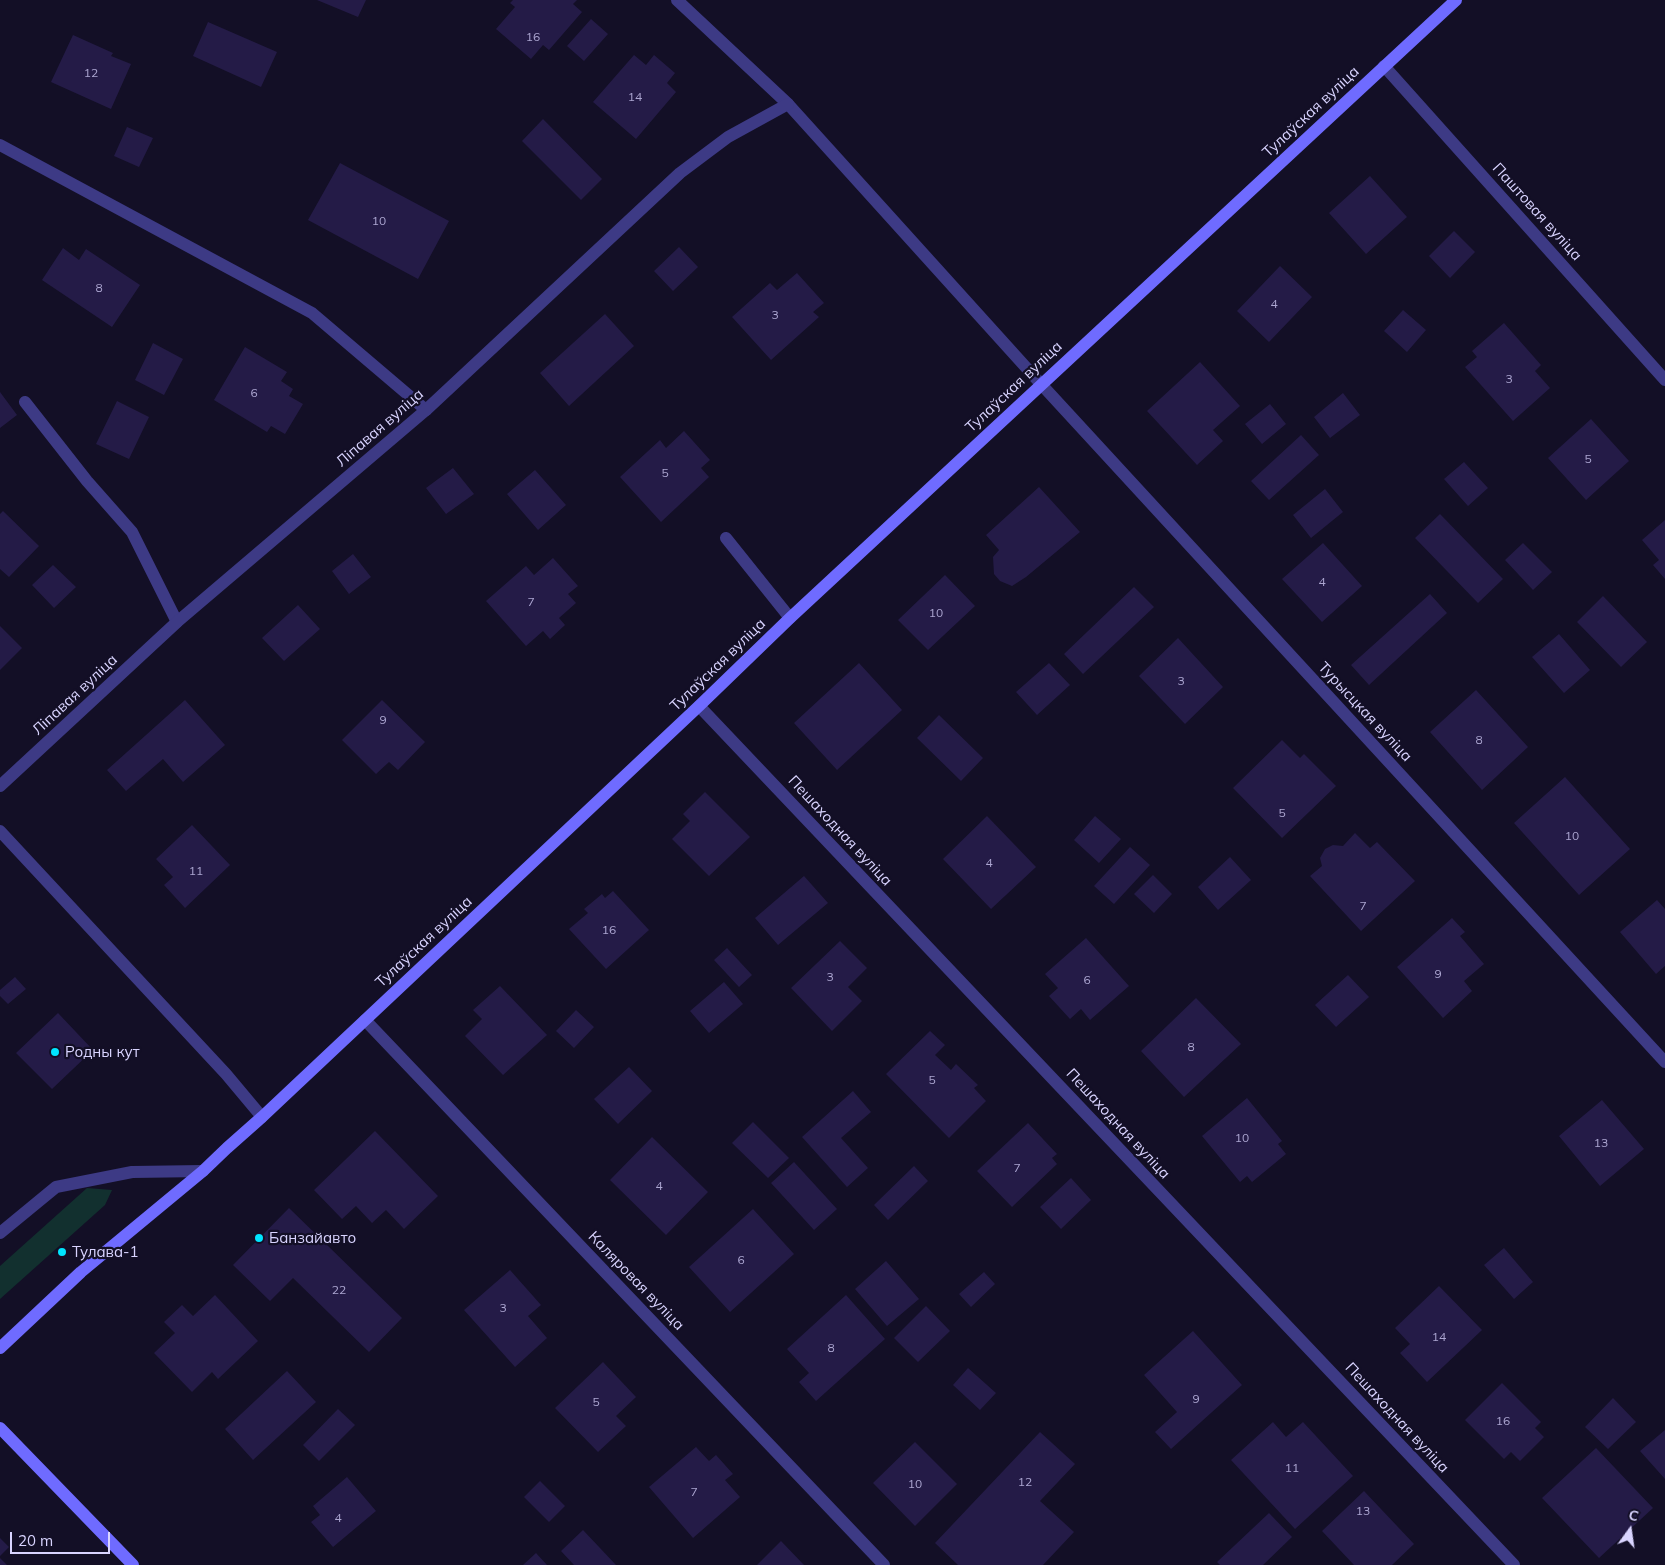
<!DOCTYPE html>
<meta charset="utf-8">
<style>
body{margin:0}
#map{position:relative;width:1665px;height:1565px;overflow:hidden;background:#130f26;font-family:Mulish,sans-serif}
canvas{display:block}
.north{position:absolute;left:1605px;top:1505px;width:50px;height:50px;-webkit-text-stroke:4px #130f26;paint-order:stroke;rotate:14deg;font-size:14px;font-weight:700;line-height:20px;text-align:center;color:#d9d4ff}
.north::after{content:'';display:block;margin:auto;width:18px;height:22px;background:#d9d4ff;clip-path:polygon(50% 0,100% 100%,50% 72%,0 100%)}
.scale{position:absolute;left:10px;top:1532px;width:100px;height:22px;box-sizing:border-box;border:2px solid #d9d4ff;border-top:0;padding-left:6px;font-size:15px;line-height:18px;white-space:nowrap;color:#d9d4ff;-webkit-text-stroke:4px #130f26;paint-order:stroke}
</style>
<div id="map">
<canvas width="1665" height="1565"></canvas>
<div class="north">С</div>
<div class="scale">20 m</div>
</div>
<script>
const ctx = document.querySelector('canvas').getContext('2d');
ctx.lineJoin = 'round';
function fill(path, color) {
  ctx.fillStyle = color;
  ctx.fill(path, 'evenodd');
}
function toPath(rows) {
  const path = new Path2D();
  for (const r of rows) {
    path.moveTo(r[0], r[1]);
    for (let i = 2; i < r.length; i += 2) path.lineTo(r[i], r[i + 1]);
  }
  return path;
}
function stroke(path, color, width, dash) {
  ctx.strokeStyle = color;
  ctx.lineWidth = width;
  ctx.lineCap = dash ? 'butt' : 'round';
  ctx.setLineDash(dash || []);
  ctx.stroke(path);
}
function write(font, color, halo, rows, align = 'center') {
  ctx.font = font + ' Mulish,sans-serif';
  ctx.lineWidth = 4.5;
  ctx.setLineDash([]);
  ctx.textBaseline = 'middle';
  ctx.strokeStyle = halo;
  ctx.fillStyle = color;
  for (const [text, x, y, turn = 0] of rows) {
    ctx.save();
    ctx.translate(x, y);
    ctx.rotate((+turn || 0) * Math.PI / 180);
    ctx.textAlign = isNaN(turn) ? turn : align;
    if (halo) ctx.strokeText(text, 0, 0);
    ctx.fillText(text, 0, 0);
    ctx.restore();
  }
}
const green = toPath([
 [87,1188,112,1190,105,1205,0,1299,0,1266]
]);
const building = toPath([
 [317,0,366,0,358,17],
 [513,0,577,0,573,4,582,12,549,50,543,45,531,59,496,29,515,7,510,3],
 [591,19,608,34,584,61,567,46],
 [208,22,277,52,261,87,193,56],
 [73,35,113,53,111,56,131,64,111,109,51,82],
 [634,55,646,65,654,55,675,73,667,83,676,92,636,139,593,102],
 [543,119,602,179,581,200,522,141],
 [127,127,153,138,139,167,114,156],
 [340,163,449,221,418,279,308,220],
 [1370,176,1407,217,1366,254,1329,213],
 [1454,231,1475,252,1450,278,1429,256],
 [679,247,698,267,673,291,654,271],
 [63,248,79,260,86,249,140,285,112,327,42,280],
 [1280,266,1312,297,1269,342,1237,311],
 [797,273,824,303,813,312,819,317,771,360,732,317,770,283,777,290],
 [1403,310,1426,330,1407,352,1384,331],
 [605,314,634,346,569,406,540,373],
 [1504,323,1541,365,1535,371,1550,388,1513,421,1465,367,1477,357,1472,351],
 [153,343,183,359,164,395,135,380],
 [245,347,287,372,281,381,293,389,289,396,303,404,285,434,271,426,267,432,214,400],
 [1200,362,1240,406,1213,430,1223,441,1197,465,1147,411],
 [0,392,17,415,0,428],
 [1343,393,1360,415,1330,438,1314,417],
 [117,401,149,417,129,459,96,444],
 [1270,404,1286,424,1262,444,1245,424],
 [1591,419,1629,461,1586,500,1548,458],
 [684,431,710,460,701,468,709,477,661,522,620,477,660,440,666,448],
 [1301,435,1319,455,1269,500,1251,481],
 [1464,462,1488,488,1468,506,1444,479],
 [453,468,474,494,446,514,426,488],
 [535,470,566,505,538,530,507,494],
 [1039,487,1080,532,1026,577,1012,586,1000,581,994,574,993,557,999,550,986,535],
 [1325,489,1343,512,1311,538,1293,515],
 [3,511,39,546,9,577,0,569,0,514],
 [1440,514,1503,579,1478,603,1415,538],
 [1665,520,1665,579,1653,565,1659,560,1642,540],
 [1323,543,1362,586,1322,622,1282,579],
 [1523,543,1552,572,1533,590,1505,560],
 [353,554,371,577,349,594,332,571],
 [553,558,578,586,568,594,576,603,559,618,565,625,550,639,543,631,526,646,486,601,526,566,534,575],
 [53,565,76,587,54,608,32,585],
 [945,575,975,606,928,650,898,620],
 [1134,587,1154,607,1083,674,1064,654],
 [1430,594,1447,613,1369,685,1351,665],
 [1603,596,1647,642,1621,667,1577,622],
 [298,605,320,629,284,661,262,638],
 [0,626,22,648,0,670],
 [1559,634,1590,670,1564,693,1532,657],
 [1178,638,1223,687,1185,724,1139,676],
 [859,663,902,710,837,770,794,723],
 [1049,663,1070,685,1037,715,1016,692],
 [1476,690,1528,747,1482,790,1430,732],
 [185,700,225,745,183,782,163,759,126,791,107,770],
 [382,700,425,742,398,770,389,762,376,774,342,740],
 [939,715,983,758,961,781,917,738],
 [1282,740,1300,758,1304,754,1336,786,1282,838,1233,788],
 [1565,777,1630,849,1579,895,1514,823],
 [705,792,750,837,709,876,672,839,690,821,683,814],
 [987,816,1036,867,991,909,943,859],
 [1095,816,1121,839,1099,863,1074,840],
 [192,825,230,865,185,908,164,885,173,877,156,859],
 [1355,833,1370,848,1377,842,1415,881,1361,931,1310,876,1322,866,1320,858,1325,849,1333,845,1343,846],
 [1130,847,1150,865,1114,904,1094,886],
 [1230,857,1251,880,1218,910,1198,887],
 [1153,875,1172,894,1154,913,1134,894],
 [804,876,828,903,778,945,755,918],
 [613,891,649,930,606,969,569,929,588,913,584,909,602,894,605,898],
 [1657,900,1665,909,1665,966,1656,974,1620,932],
 [1452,918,1465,932,1460,936,1484,964,1464,981,1472,991,1443,1018,1397,967],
 [1086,938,1129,986,1090,1020,1081,1009,1070,1019,1049,996,1058,988,1045,974],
 [840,941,867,968,848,987,862,1001,832,1031,791,988],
 [727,948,752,975,739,987,714,960],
 [1348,975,1369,997,1336,1027,1315,1005],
 [15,977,26,989,8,1004,0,996,0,990],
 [724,982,743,1004,709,1033,690,1011],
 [500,986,547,1035,503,1075,465,1036,482,1019,473,1010],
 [1196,998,1241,1044,1184,1097,1141,1051],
 [576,1010,594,1027,574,1048,556,1031],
 [58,1013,93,1050,52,1089,16,1053],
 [930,1031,945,1045,935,1055,951,1070,956,1064,978,1085,974,1088,986,1101,949,1138,886,1074],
 [629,1067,652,1091,618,1124,594,1099],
 [853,1091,871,1112,841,1138,868,1168,847,1187,802,1137],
 [1247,1098,1282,1141,1278,1144,1286,1154,1252,1182,1247,1176,1240,1182,1202,1136],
 [1602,1100,1644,1149,1600,1186,1559,1136],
 [753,1122,789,1158,768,1178,732,1143],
 [1028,1123,1057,1154,1052,1158,1057,1164,1012,1207,977,1171],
 [375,1131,438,1196,404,1229,386,1210,372,1223,356,1206,342,1219,314,1190],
 [652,1137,708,1192,666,1235,610,1180],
 [794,1162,837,1209,814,1230,771,1183],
 [914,1166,928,1181,888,1220,874,1205],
 [1071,1178,1091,1200,1061,1229,1040,1207],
 [289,1208,402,1318,369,1352,293,1278,270,1301,233,1265],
 [753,1209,794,1254,730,1312,689,1267],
 [1504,1248,1533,1282,1514,1299,1484,1265],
 [886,1261,919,1299,887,1326,855,1289],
 [510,1270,541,1305,528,1316,547,1338,515,1367,464,1310],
 [984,1272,995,1284,971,1307,959,1294],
 [1439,1286,1482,1330,1427,1382,1400,1353,1410,1344,1395,1328],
 [215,1295,258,1341,218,1379,212,1372,192,1392,154,1353,175,1333,164,1322,182,1305,193,1316],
 [846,1295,885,1339,816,1401,799,1382,809,1373,787,1349],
 [926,1306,950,1331,918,1362,894,1338],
 [1193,1331,1242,1385,1171,1449,1155,1432,1177,1412,1144,1375],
 [603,1362,636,1397,616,1416,626,1426,598,1452,555,1408],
 [968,1368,996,1393,980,1410,953,1385],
 [287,1371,316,1402,253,1460,225,1429],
 [1502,1383,1541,1422,1535,1428,1544,1437,1520,1461,1511,1452,1504,1459,1465,1420],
 [1613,1398,1636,1422,1608,1449,1585,1427],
 [338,1409,355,1425,319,1461,303,1445],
 [1273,1422,1286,1437,1303,1422,1353,1476,1295,1529,1231,1460],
 [1665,1430,1665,1479,1640,1451],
 [1040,1432,1075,1464,1040,1501,1074,1532,1043,1565,958,1565,935,1543],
 [915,1442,957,1484,915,1526,873,1483],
 [696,1447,709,1461,716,1455,733,1474,725,1480,740,1497,693,1538,649,1487],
 [1596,1448,1653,1508,1599,1558,1542,1498],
 [347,1477,376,1511,333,1547,311,1522,320,1515,313,1506],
 [540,1481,565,1506,549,1522,524,1497],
 [1364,1491,1414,1544,1392,1565,1354,1565,1322,1531],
 [1269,1513,1292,1537,1263,1565,1220,1565,1217,1562],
 [583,1530,616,1565,574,1565,561,1551],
 [0,1538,9,1547,0,1556],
 [781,1541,804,1565,757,1565],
 [536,1553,547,1565,523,1565],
 [0,1558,7,1565,0,1565]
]);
const lane = toPath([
 [677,0,788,104,1041,384],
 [0,145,312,313,426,410],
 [25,402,87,481,132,532,177,622],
 [726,538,790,618],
 [0,1233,56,1187,132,1172,203,1171]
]);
const street = toPath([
 [1384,66,1665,380],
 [1041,384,1665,1062],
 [699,706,1514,1565],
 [0,786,177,622,426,410,680,173,728,137,788,104],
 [0,831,226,1074,262,1117],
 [365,1020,884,1565]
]);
const secondary = toPath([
 [0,1348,81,1272,203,1171,227,1148,262,1117,699,706,790,618,1456,0],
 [0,1428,133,1565]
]);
const markers = [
 [55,1052,5,"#00e5ff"],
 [259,1238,5,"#00e5ff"],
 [62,1252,5,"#00e5ff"]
];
const numberNames = [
 ["16",533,37],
 ["12",91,73],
 ["14",635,97],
 ["10",379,221],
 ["8",99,288],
 ["4",1274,304],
 ["3",775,315],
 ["3",1509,379],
 ["6",254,393],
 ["5",1588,459],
 ["5",665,473],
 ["4",1322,582],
 ["7",531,602],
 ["10",936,613],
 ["3",1181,681],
 ["9",383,720],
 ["8",1479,740],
 ["5",1282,813],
 ["10",1572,836],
 ["4",989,863],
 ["11",196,871],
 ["7",1363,906],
 ["16",609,930],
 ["9",1438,974],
 ["3",830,977],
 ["6",1087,980],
 ["8",1191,1047],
 ["5",932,1080],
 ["10",1242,1138],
 ["13",1601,1143],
 ["7",1017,1168],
 ["4",659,1186],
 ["6",741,1260],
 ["22",339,1290],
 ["3",503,1308],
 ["14",1439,1337],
 ["8",831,1348],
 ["9",1196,1399],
 ["5",596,1402],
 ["16",1503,1421],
 ["11",1292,1468],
 ["12",1025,1482],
 ["10",915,1484],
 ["7",694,1492],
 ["13",1363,1511],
 ["4",338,1518]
];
const streetNames = [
 ["Тулаўская вуліца",1311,112,-43],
 ["Паштовая вуліца",1537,212,48],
 ["Тулаўская вуліца",1014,387,-43],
 ["Ліпавая вуліца",380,428,-41],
 ["Тулаўская вуліца",718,665,-44],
 ["Ліпавая вуліца",75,695,-43],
 ["Турысцкая вуліца",1365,712,47],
 ["Пешаходная вуліца",840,831,47],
 ["Тулаўская вуліца",424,942,-43],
 ["Пешаходная вуліца",1118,1124,47],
 ["Каляровая вуліца",636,1281,46],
 ["Пешаходная вуліца",1397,1418,47]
];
const poiNames = [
 ["Родны кут",65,1052],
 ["Банзайавто",269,1238],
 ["Тулава-1",72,1252]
];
fill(green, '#12302f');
fill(building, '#241b47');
stroke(lane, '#3d3a85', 12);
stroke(street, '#3d3a85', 12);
stroke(secondary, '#6f6bff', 12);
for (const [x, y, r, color] of markers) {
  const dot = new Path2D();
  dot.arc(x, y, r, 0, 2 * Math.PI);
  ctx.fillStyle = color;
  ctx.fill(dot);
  stroke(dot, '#130f26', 2);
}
write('12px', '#aca6d1', null, numberNames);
write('15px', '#d9d4ff', '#130f26', streetNames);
write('15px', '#d9d4ff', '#130f26', poiNames, 'left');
</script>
